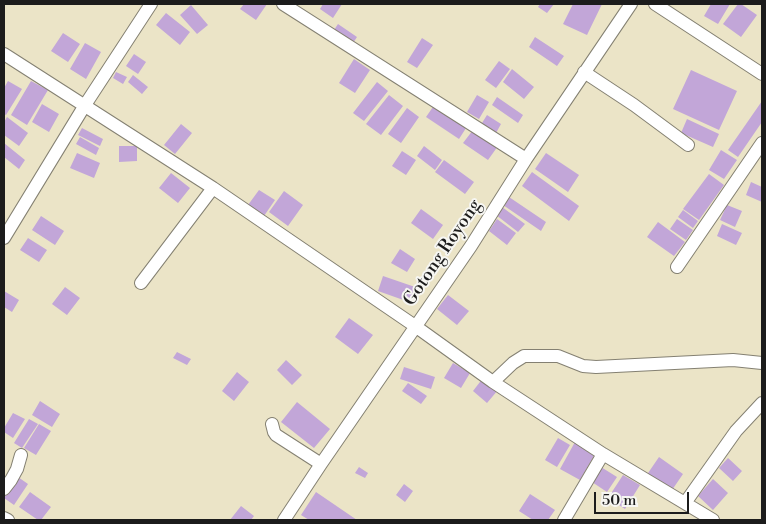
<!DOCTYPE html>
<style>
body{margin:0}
#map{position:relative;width:766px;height:524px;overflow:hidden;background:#ebe4c7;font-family:"Libre Bodoni",serif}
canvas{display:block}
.frame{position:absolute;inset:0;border:5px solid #1c1c1c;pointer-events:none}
.scale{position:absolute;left:594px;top:492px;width:95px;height:22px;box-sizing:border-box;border:2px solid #1c1c1c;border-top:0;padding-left:6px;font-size:15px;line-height:18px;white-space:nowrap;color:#1c1c1c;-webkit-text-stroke:4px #f6f6f2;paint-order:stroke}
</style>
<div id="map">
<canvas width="766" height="524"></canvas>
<div class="frame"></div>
<div class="scale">50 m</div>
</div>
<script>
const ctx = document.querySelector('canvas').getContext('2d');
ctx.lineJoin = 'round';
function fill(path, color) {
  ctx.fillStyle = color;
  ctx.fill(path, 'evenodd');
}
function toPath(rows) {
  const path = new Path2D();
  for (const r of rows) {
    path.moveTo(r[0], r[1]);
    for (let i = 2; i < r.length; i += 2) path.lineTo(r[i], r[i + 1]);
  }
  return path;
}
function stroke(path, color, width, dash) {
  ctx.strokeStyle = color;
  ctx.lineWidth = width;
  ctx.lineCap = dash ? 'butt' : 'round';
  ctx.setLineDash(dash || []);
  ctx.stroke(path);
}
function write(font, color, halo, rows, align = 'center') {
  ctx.font = font + ' "Libre Bodoni",serif';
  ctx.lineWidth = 4;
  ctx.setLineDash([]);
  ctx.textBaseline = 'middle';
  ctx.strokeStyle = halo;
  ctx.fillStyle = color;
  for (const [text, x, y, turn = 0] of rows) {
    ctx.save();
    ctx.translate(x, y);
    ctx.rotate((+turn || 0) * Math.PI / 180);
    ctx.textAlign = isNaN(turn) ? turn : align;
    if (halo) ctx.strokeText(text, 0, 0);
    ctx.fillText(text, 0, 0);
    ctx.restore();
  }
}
const building = toPath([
 [244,4,267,4,256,20,240,9],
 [323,4,342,4,333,18,320,9],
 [540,4,554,4,547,13,538,7],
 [573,4,602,4,587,35,563,24],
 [711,4,730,4,718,24,704,16],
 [738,4,741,4,757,15,741,37,723,24],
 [191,5,208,25,197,34,180,15],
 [166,13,190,32,180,45,156,25],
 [338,24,357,37,351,46,332,33],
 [63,33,80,44,68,62,51,51],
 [535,37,564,56,557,66,529,47],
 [422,38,433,45,417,68,407,62],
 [85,43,101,52,86,79,70,69],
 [134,54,146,62,138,74,126,66],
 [354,59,370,70,355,93,339,83],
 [499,61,510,69,496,88,485,80],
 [512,69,534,87,524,99,503,82],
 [691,70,737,91,719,130,673,109],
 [116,72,127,77,123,84,113,78],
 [133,75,148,87,142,94,128,82],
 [8,81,22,89,6,115,4,114,4,88],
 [31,81,48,90,27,125,11,115],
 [377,82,388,91,364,121,353,113],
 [389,95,403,106,381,135,366,124],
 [477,95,489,102,479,119,467,112],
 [497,97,523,115,518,123,492,105],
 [762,101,762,122,738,157,728,150],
 [42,104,59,114,49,132,32,122],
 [435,104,468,125,459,139,426,117],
 [407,108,419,117,401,143,388,134],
 [487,115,501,124,496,133,482,123],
 [7,117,28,133,19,146,4,135,4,122],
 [687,119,719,134,713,147,681,133],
 [181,124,192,133,175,154,164,145],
 [82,128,103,139,100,146,78,135],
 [473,130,498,146,488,160,463,143],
 [80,137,99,148,96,155,76,144],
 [4,143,25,160,19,169,4,157],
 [119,146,137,146,137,161,119,162],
 [424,146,442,160,435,170,417,156],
 [721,150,737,160,724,179,709,170],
 [402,151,416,160,406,175,392,166],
 [77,153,100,163,94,178,70,168],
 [546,153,579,175,568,192,535,169],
 [444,160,474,182,465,194,435,172],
 [532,172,579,206,569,221,522,186],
 [171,173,190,188,178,203,159,188],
 [709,174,724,185,699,220,683,209],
 [751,182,762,187,762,202,746,195],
 [259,190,275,200,264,216,248,205],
 [284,191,303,205,288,226,269,212],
 [509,197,546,222,541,231,503,205],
 [727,205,742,211,735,227,720,220],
 [502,207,525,224,518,232,496,215],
 [421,209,443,225,433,239,411,223],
 [683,210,698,221,693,228,678,217],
 [41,216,64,231,55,245,32,230],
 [497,219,516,233,507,245,489,231],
 [677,219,693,230,686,240,670,229],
 [658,222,685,242,674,256,647,237],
 [722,224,742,233,736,245,717,236],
 [28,238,47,250,39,262,20,250],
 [400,249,415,259,407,272,391,263],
 [383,276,415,287,409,302,378,291],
 [65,287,80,298,67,315,52,304],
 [4,291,19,300,12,312,4,307],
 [448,295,469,311,457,325,437,309],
 [349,318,373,335,358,354,335,337],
 [177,352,191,359,187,365,173,358],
 [286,360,302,375,292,385,277,370],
 [453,363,470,373,461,388,444,378],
 [404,367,435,377,431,389,400,379],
 [237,372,249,382,234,401,222,391],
 [483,378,498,390,487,403,473,391],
 [408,383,427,396,421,404,402,391],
 [40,401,60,414,52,427,32,415],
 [297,402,330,429,314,448,281,422],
 [13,413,25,419,13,438,4,432,4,428],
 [29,419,38,424,22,448,14,443],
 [39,424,51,431,36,455,24,448],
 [558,438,570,445,557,467,545,460],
 [575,442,595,454,580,480,560,469],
 [659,457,683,474,670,493,646,476],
 [728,458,742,471,733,481,719,468],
 [359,467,368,473,365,478,355,473],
 [601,467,617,477,607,492,592,482],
 [623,475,640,485,625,509,608,498],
 [18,477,28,484,14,505,4,498],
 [713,479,728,493,713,510,698,496],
 [404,484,413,491,405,502,396,495],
 [30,492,51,507,41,520,38,520,19,507],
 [316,492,357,520,309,520,301,515],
 [530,494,555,510,548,520,533,520,519,511],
 [241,506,254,516,251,520,230,520]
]);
const minor = toPath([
 [283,4,526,159],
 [655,4,762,74],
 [4,54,213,188,415,326,493,382,603,454,713,520],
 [584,72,634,105,688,145],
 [4,238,85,105,151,4],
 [677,267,762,143],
 [141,283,213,188],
 [493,382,513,363,524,356,558,356,583,366,596,367,733,360,762,363],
 [272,424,274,432,276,435,321,464],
 [4,489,11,480,17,469,21,455],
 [685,503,736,431,762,403],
 [4,518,8,520],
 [284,520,321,464,471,246,526,159,631,4],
 [564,520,603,454]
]);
const streetNames = [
 ["Gotong Royong",443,253,-56]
];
fill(building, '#c2a6d8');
stroke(minor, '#848072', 14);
stroke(minor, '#fff', 12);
write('18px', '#1c1c1c', '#f6f6f2', streetNames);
</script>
